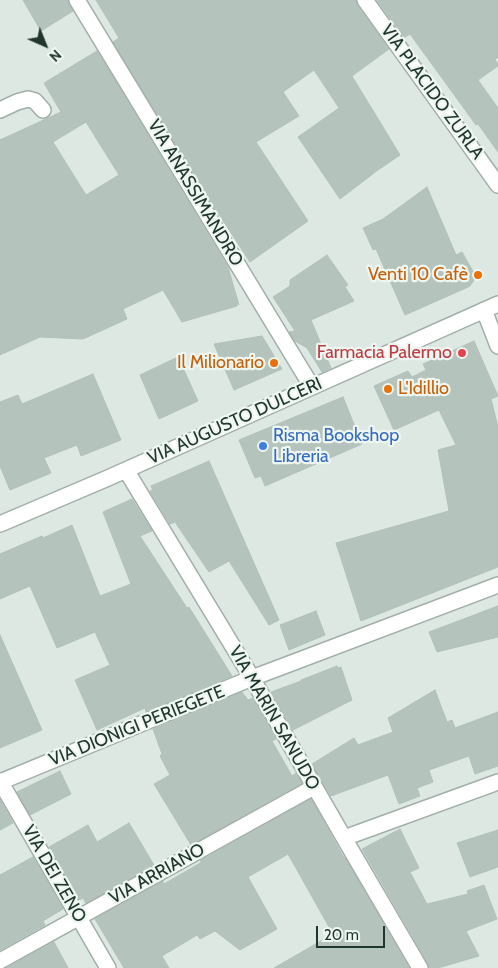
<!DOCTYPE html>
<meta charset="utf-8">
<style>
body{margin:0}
#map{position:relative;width:498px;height:968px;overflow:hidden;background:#dee8e3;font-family:Cabin,sans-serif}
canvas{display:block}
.north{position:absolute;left:20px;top:20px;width:50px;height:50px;-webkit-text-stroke:4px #eef6f1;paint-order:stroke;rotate:136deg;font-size:14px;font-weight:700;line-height:20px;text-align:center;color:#21372e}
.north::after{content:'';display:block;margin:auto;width:18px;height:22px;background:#21372e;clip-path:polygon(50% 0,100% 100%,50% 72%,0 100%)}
.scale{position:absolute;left:316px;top:926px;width:69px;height:22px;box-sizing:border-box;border:2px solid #21372e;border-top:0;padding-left:6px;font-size:15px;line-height:18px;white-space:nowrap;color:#21372e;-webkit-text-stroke:4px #eef6f1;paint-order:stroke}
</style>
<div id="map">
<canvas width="498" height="968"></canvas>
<div class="north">N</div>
<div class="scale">20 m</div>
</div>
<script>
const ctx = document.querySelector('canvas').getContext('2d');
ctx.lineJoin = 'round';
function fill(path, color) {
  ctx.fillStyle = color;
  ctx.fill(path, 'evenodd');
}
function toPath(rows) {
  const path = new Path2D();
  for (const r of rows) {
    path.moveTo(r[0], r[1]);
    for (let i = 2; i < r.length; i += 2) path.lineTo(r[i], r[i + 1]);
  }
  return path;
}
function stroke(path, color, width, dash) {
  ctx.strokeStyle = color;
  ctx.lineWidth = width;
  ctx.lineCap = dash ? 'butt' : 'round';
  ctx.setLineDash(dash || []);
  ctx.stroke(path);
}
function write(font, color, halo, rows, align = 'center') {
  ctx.font = font + ' Cabin,sans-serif';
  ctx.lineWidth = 4.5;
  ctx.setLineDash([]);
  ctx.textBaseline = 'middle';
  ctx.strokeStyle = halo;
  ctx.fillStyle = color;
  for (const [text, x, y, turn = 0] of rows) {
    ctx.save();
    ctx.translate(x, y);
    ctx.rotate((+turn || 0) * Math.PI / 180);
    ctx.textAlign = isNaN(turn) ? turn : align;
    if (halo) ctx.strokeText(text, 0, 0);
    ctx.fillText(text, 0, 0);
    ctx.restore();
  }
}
const building = toPath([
 [23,0,68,0,73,11,41,31,23,0],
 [96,0,356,0,357,5,389,49,352,76,400,155,378,170,340,199,298,137,339,108,314,70,283,92,299,116,256,142,308,221,250,262,212,204,113,42,119,38,96,0],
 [377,0,498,0,498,57,495,60,498,64,498,66,478,80,498,108,498,152,478,124,476,125,410,34,404,38,377,0],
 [97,51,228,267,239,305,237,303,237,306,182,322,163,290,123,309,127,319,83,339,40,337,0,355,0,140,61,112,44,83,97,51],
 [86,122,119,175,86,195,53,142,86,122],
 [427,187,456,255,462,252,474,273,474,280,470,286,466,288,405,315,376,249,373,250,363,228,383,219,427,187],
 [327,255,348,285,345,287,354,301,311,320,331,368,322,372,307,348,295,341,289,332,295,331,273,297,290,286,290,280,327,255],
 [262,336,282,369,234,390,214,344,262,336],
 [474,341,498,396,491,399,498,427,498,567,361,621,336,543,449,511,438,450,456,445,439,410,394,430,374,386,408,371,412,377,426,370,423,364,474,341],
 [178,357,198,401,159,419,140,375,178,357],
 [93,374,121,440,81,456,77,445,44,458,51,473,10,490,0,466,0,402,18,395,22,404,93,374],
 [343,397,362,444,265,486,261,476,255,478,239,440,343,397],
 [209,461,279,620,269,625,229,561,209,572,175,522,170,524,150,491,153,490,151,486,209,461],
 [132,499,152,531,140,536,187,608,189,607,232,676,146,712,145,708,97,730,75,680,110,665,95,632,57,648,30,586,0,599,0,554,42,536,43,538,72,525,100,596,131,584,103,512,132,499],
 [498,606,498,637,437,652,429,632,498,606],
 [316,611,325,635,289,650,280,625,316,611],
 [0,635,42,730,0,748,0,635],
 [337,666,338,668,341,667,352,700,293,730,271,692,301,681,301,680,337,666],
 [435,690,447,722,452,720,455,728,498,712,498,766,475,774,469,756,429,770,433,782,417,788,420,796,399,804,388,775,331,796,312,764,354,738,358,745,393,732,388,718,435,690],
 [242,692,248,700,253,698,276,739,272,741,292,776,296,773,302,783,191,845,154,784,170,775,160,756,162,754,153,729,242,692],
 [60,771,71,794,30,815,17,792,60,771],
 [311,799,344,858,345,858,409,968,274,968,333,934,288,854,248,877,277,929,240,950,215,931,200,939,197,935,162,956,169,968,124,968,95,919,163,881,164,884,202,862,200,861,311,799],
 [0,800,13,823,0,830,0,800],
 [129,823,154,865,86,903,83,898,79,900,49,847,88,825,97,842,129,823],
 [400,829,419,868,410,872,427,904,468,894,467,891,484,885,497,919,466,931,479,956,438,968,429,968,428,963,362,849,400,829],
 [498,830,498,867,470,877,457,843,498,830],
 [33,857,63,909,43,921,45,925,0,950,0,875,33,857],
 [54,942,68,968,7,968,54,942]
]);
const street = toPath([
 [77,0,312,387],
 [365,0,498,185],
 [0,110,17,102,28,99,35,101,43,110],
 [484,310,498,346],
 [126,470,252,678,344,838,420,968],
 [0,524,108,478,498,304],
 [0,781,108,968],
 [0,782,252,678,498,585],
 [344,838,498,782],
 [0,961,314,787]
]);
const markers = [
 [478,275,5,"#e8710a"],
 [462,353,5,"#e0444e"],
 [274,363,5,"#e8710a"],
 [388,389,5,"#e8710a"],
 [263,446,5,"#3f7fe0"]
];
const streetNames = [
 ["VIA PLACIDO ZURLA",432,92,54],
 ["VIA ANASSIMANDRO",195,193,59],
 ["VIA AUGUSTO DULCERI",235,421,-24],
 ["VIA MARIN SANUDO",274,718,60],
 ["VIA DIONIGI PERIEGETE",137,726,-22],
 ["VIA DEI ZENO",54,874,60],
 ["VIA ARRIANO",157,874,-29]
];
const foodNames = [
 ["Venti 10 Cafè",468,275],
 ["Il Milionario",264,363],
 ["L'Idillio",398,389,"left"]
];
const healthNames = [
 ["Farmacia Palermo",452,353]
];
const shopNames = [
 ["Risma Bookshop",273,436],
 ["Libreria",273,457]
];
fill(building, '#b4c3bb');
stroke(building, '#b1c1b9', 1);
stroke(street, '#a2afa9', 18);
stroke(street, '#fff', 15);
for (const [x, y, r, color] of markers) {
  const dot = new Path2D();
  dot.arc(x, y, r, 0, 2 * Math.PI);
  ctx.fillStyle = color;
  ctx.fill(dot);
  stroke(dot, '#eef6f1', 2);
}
write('18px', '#21372e', '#eef6f1', streetNames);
write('18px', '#c56008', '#eef6f1', foodNames, 'right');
write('18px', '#be3a42', '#eef6f1', healthNames, 'right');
write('18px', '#366cbe', '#eef6f1', shopNames, 'left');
</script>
